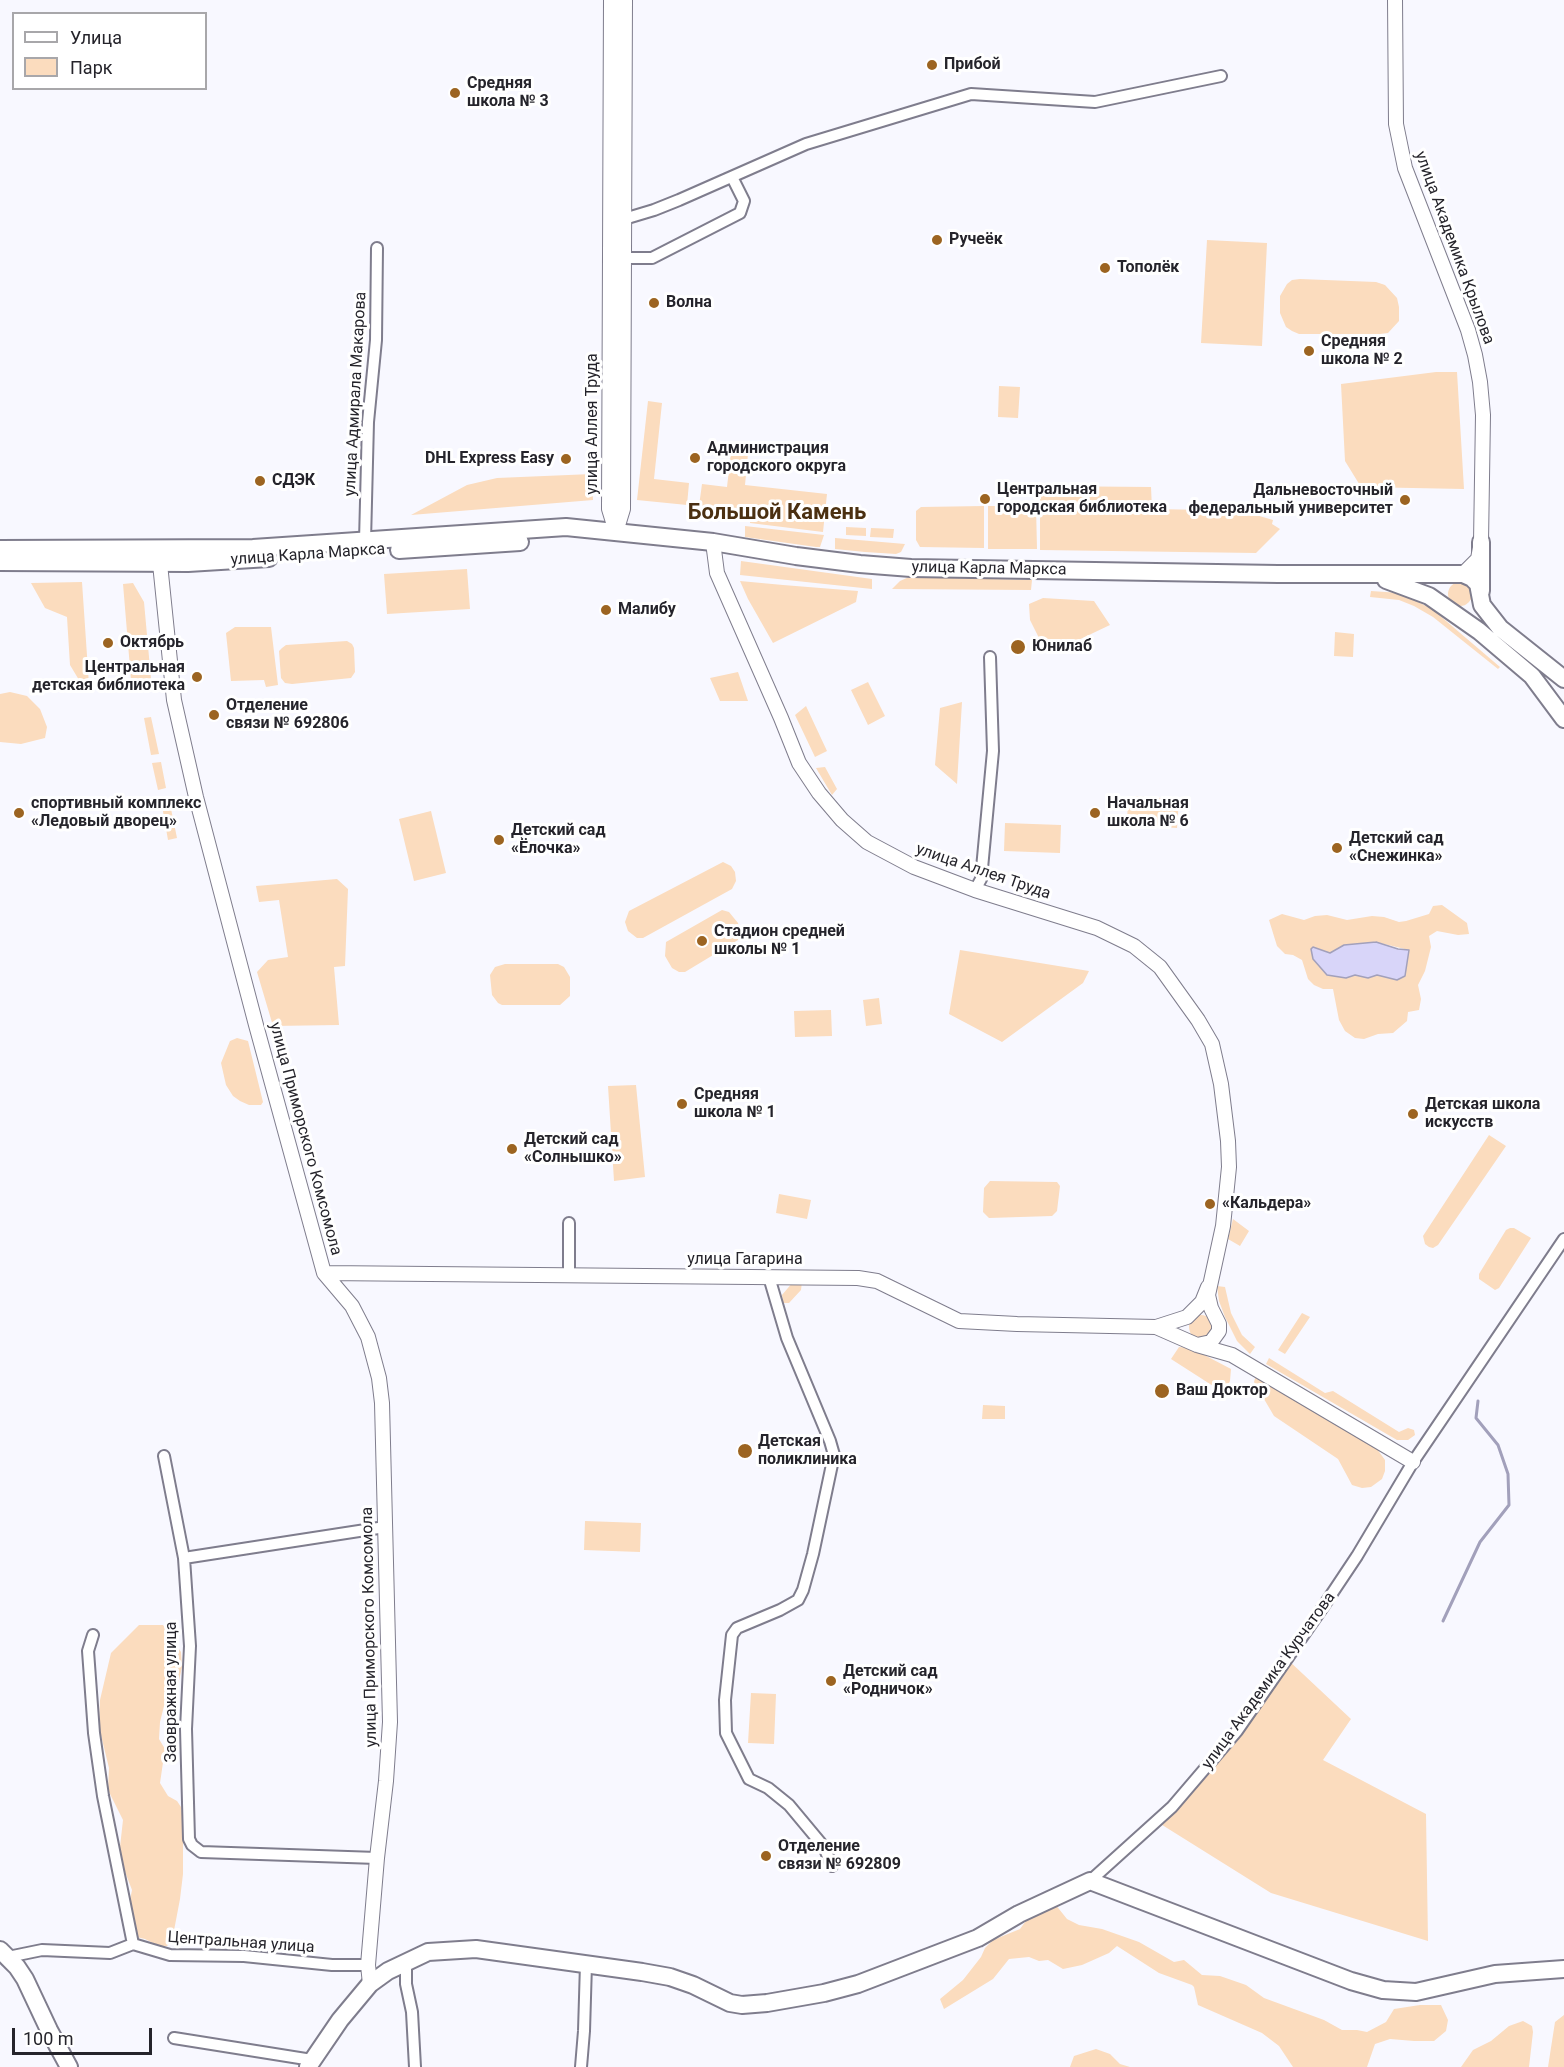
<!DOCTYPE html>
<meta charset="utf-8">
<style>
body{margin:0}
#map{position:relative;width:1564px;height:2067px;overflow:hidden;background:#f8f8ff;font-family:Roboto,sans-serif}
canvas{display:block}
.legend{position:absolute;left:12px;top:12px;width:195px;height:78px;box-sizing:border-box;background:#fff;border:2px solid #a8a7aa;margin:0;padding:8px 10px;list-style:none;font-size:18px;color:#25242b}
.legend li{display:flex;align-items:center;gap:12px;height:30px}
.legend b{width:30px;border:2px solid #a8a7aa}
.scale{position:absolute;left:12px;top:2028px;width:140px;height:27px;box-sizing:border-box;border:3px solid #25242b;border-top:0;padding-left:8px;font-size:18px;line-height:21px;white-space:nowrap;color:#25242b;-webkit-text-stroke:4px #fff;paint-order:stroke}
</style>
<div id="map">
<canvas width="1564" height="2067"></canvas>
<ul class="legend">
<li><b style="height:8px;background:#fff"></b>Улица</li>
<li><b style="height:16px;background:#fbdcbe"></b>Парк</li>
</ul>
<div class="scale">100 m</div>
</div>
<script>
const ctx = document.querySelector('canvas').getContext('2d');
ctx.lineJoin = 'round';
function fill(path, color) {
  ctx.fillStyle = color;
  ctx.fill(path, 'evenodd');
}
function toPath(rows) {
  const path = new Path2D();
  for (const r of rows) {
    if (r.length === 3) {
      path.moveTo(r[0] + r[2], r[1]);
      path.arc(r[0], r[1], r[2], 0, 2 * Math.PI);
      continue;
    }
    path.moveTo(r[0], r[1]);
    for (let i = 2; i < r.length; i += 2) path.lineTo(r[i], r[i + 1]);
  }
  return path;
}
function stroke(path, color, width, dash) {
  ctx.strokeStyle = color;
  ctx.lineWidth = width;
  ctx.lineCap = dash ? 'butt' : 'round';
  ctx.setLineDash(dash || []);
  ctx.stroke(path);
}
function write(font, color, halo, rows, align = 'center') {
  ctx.font = font + ' Roboto,sans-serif';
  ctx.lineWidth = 6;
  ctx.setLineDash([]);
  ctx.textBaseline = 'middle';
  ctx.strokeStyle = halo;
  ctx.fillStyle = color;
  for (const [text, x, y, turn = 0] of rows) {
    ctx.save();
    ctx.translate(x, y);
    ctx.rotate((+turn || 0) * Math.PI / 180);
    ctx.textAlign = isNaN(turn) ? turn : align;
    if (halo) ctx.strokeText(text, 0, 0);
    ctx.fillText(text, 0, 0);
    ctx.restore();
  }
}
const green = toPath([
 [1207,240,1267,243,1262,346,1201,343],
 [1300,279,1376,282,1385,285,1397,298,1399,307,1399,321,1388,333,1380,334,1299,334,1292,331,1286,327,1280,313,1280,296,1287,284,1292,280],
 [1436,372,1457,372,1464,489,1361,487,1345,461,1341,384],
 [999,386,1020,387,1018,418,998,417],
 [648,401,662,403,654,479,689,483,687,505,637,500],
 [731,452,748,454,745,485,827,494,823,532,750,523,750,512,699,506,702,484,727,487],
 [592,474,593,500,411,515,467,485,497,478],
 [1040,486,1151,487,1152,509,1207,510,1208,515,1256,515,1273,520,1272,524,1280,529,1256,553,1040,550],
 [984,506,984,548,920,547,916,540,916,511,921,507],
 [988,506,1036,506,1037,549,988,549],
 [745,526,824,535,820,547,816,547,745,537],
 [846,527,866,528,866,536,846,535],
 [871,528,894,529,893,538,870,537],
 [835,538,905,544,901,552,896,554,865,552,835,549],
 [741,561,872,579,872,589,740,575],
 [467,569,470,609,387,614,384,574],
 [909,577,1032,580,1031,590,892,589,900,581],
 [740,581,783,585,858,591,856,602,773,643,748,599],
 [82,582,89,685,79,680,70,665,67,617,45,608,31,583],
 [1460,594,12],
 [133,583,144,602,151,679,131,680,123,584],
 [1371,591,1400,593,1432,609,1500,667,1498,669,1433,617,1414,606,1399,600,1370,597],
 [1043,598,1094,601,1110,625,1051,653,1040,640,1030,620,1029,604],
 [235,627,271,627,278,685,266,687,264,680,231,681,226,633],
 [1335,632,1354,634,1353,657,1334,656],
 [347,641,352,644,354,648,355,672,351,678,292,684,285,683,281,678,279,651,282,648,286,645],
 [738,672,748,701,720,701,710,678],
 [868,682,885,716,868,725,851,690],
 [10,692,27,696,40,709,47,727,45,738,21,744,0,742,0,694],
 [962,702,957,784,935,765,940,708],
 [806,706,827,751,815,757,795,715],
 [151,717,159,754,151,755,144,718],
 [161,762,166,788,158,790,152,763],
 [825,767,837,789,832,795,816,768],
 [1128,796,1179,799,1177,828,1127,825],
 [169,799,177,838,168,840,161,800],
 [431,811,446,873,414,881,399,819],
 [1005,823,1061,825,1060,853,1004,851],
 [723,862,731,866,735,872,736,881,732,889,643,938,637,938,628,931,625,922,629,911],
 [337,879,348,889,345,966,334,967,339,1025,273,1026,257,972,268,960,288,957,279,900,259,902,256,886],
 [1442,905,1467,923,1469,934,1458,935,1437,931,1429,936,1431,947,1425,971,1418,985,1421,999,1419,1010,1408,1012,1407,1021,1393,1033,1378,1034,1364,1039,1355,1038,1345,1031,1339,1020,1333,989,1323,989,1314,985,1308,979,1302,960,1293,955,1285,954,1277,946,1269,920,1282,914,1304,920,1315,916,1327,915,1347,920,1372,916,1384,917,1399,922,1406,921,1429,914,1433,906],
 [1376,942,1409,950,1405,976,1397,980,1377,975,1368,978,1355,975,1346,978,1327,975,1313,959,1311,949,1313,948,1331,953,1344,945],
 [722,910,729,912,738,923,740,931,738,940,685,972,679,972,672,968,665,956,666,942],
 [960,950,1089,971,1083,983,1002,1042,949,1014],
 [505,964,558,964,564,967,570,977,570,996,560,1005,502,1005,498,1003,492,995,490,975,495,967],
 [879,998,882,1024,866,1026,863,1000],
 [831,1010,832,1036,795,1037,794,1011],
 [237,1038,248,1041,263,1102,261,1105,249,1105,240,1101,233,1096,226,1085,221,1063,230,1041],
 [636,1085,645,1177,614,1181,608,1086],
 [1489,1135,1506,1146,1438,1245,1433,1248,1429,1247,1425,1244,1423,1236],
 [990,1181,1057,1182,1060,1186,1057,1211,1052,1216,989,1218,983,1212,984,1188],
 [779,1194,811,1200,807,1219,776,1213],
 [1233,1219,1249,1231,1240,1246,1228,1239],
 [1510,1228,1514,1228,1531,1238,1499,1288,1495,1290,1479,1279,1479,1274,1506,1230],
 [793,1282,802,1282,801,1290,789,1303,783,1303,782,1295],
 [1217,1286,1225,1287,1231,1313,1242,1335,1255,1347,1250,1354,1237,1341,1225,1317,1219,1301],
 [1302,1313,1310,1317,1285,1354,1278,1350],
 [1201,1327,12],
 [1179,1347,1191,1348,1231,1369,1230,1381,1224,1393,1171,1359],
 [1269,1358,1325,1393,1333,1391,1399,1432,1408,1428,1414,1430,1415,1435,1408,1440,1397,1440,1266,1364],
 [1256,1375,1377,1449,1385,1460,1385,1471,1382,1479,1371,1487,1362,1488,1352,1485,1338,1459,1274,1416,1254,1382],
 [983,1405,1005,1406,1005,1419,982,1419],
 [585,1521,641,1523,640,1552,584,1550],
 [139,1625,163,1625,181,1652,182,1667,176,1694,164,1706,160,1722,159,1739,165,1749,160,1783,168,1796,177,1801,181,1807,183,1817,183,1874,180,1899,172,1941,167,1946,159,1946,145,1939,132,1936,129,1905,132,1890,119,1856,123,1820,108,1790,109,1768,99,1727,100,1700,111,1653],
 [1287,1659,1351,1719,1323,1760,1426,1814,1428,1941,1271,1893,1159,1823],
 [751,1693,776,1694,774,1744,748,1743],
 [1055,1904,1067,1919,1079,1925,1102,1929,1139,1942,1174,1962,1184,1960,1202,1975,1220,1976,1246,1985,1264,1998,1324,2020,1342,2030,1357,2030,1367,2032,1386,2022,1394,2009,1420,2005,1441,2005,1448,2020,1446,2031,1434,2041,1414,2041,1390,2039,1375,2044,1367,2067,1293,2067,1279,2046,1262,2033,1198,2005,1194,1987,1192,1985,1159,1973,1117,1946,1109,1953,1082,1965,1063,1969,1048,1960,1039,1961,1029,1957,1009,1959,993,1979,944,2009,940,1999,963,1980,981,1957,985,1948,993,1940,1020,1929,1028,1918],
 [1564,2015,1564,2067,1548,2067,1555,2022],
 [1523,2021,1532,2026,1533,2032,1529,2067,1461,2067,1473,2050,1491,2041,1509,2026],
 [1096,2049,1110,2054,1120,2064,1130,2067,1070,2067,1074,2056]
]);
const water = toPath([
 [1376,942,1398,949,1409,950,1405,976,1397,980,1377,975,1368,978,1355,975,1346,978,1327,975,1313,959,1311,949,1313,947,1330,953,1344,945,1376,942]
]);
const stream = toPath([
 [1443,1621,1480,1542,1509,1505,1508,1474,1498,1445,1476,1418,1478,1401]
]);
const minor = toPath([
 [624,219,654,210,679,200,806,144,971,94,1095,102,1221,76],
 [624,258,652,258,740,213,744,201,732,177],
 [365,541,368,422,376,340,377,248],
 [975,890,981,879,993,751,990,657],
 [569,1223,569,1274],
 [769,1277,787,1338,830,1441,834,1455,813,1554,803,1590,798,1600,780,1610,737,1628,732,1635,725,1700,726,1733,749,1779,768,1788,789,1805,824,1847,832,1866],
 [164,1456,184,1558,190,1646,186,1729,189,1839,192,1845,201,1852,377,1858],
 [184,1558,385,1527],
 [93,1635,88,1651,94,1733,103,1796,133,1944],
 [1090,1881,1172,1807,1237,1731,1323,1607,1357,1556,1413,1462,1564,1239],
 [8,1957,42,1950,110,1953,133,1944,170,1955,244,1956,332,1965,368,1965],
 [406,1963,406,1984,412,2012,415,2067],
 [174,2038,312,2060],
 [581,2067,584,2031,586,1964]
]);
const tertiary = toPath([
 [611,0,609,509,616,532],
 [1395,0,1396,124,1405,168,1468,330,1475,355,1480,382,1483,415,1481,542,1478,559,1463,574],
 [616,532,623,509,625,0],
 [713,542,717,573,781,718,799,763,819,793,842,820,867,842,914,867,975,890,1097,928,1134,946,1160,967,1198,1020,1212,1044,1221,1084,1228,1141,1229,1167,1223,1226,1208,1295,1211,1308,1219,1324,1219,1331,1211,1342,1197,1345],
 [159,554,174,700,196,797,256,1025,324,1273,352,1306,368,1337,379,1378,382,1403,390,1722,386,1781,377,1858,368,1965,370,1984],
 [324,1273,858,1278,877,1281,959,1321,1017,1324,1156,1327,1197,1345,1232,1355,1413,1462],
 [1156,1327,1187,1317,1202,1302,1208,1287]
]);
const primary = toPath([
 [0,549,253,548,566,527,713,542,796,556,860,564,911,568,1278,574,1463,574,1472,578,1478,584,1482,605,1500,628,1564,679],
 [399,550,520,542],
 [0,562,188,563,269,558],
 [1386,580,1429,596,1479,631,1532,676,1564,719],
 [1481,591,1481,542],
 [0,1950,17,1967,25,1979,49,2030,69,2067],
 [308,2067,340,2020,370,1984,388,1971,428,1952,476,1949,642,1972,670,1977,693,1985,730,2003,742,2005,767,2003,824,1993,858,1984,978,1938,1019,1914,1090,1881,1351,1981,1383,1990,1416,1992,1495,1974,1564,1969]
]);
const markers = [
 [932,65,6,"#9c6421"],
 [455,93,6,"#9c6421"],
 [937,240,6,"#9c6421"],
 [1105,268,6,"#9c6421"],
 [654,303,6,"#9c6421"],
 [1309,351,6,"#9c6421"],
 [695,458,6,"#9c6421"],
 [566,459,6,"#9c6421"],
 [260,481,6,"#9c6421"],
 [985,499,6,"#9c6421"],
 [1405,500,6,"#9c6421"],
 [606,610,6,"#9c6421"],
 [108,643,6,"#9c6421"],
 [1018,647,8,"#9c6421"],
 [197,677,6,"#9c6421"],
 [214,715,6,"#9c6421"],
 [19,813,6,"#9c6421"],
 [1095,813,6,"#9c6421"],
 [499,840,6,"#9c6421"],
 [1337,848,6,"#9c6421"],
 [702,941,6,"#9c6421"],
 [682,1104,6,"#9c6421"],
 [1413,1114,6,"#9c6421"],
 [512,1149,6,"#9c6421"],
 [1210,1204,6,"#9c6421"],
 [1162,1391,8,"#9c6421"],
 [745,1451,8,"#9c6421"],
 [831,1681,6,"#9c6421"],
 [766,1856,6,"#9c6421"]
];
const poiNames = [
 ["Прибой",944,65],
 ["Средняя",467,84],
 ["школа № 3",467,102],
 ["Ручеёк",949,240],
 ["Тополёк",1117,268],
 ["Волна",666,303],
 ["Средняя",1321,342],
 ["школа № 2",1321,360],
 ["Администрация",707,449],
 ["городского округа",707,467],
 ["DHL Express Easy",554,459,"right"],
 ["СДЭК",272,481],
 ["Центральная",997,490],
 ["городская библиотека",997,508],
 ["Дальневосточный",1393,491,"right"],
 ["федеральный университет",1393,509,"right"],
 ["Малибу",618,610],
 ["Октябрь",120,643],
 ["Юнилаб",1032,647],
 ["Центральная",185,668,"right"],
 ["детская библиотека",185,686,"right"],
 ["Отделение",226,706],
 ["связи № 692806",226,724],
 ["спортивный комплекс",31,804],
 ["«Ледовый дворец»",31,822],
 ["Начальная",1107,804],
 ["школа № 6",1107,822],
 ["Детский сад",511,831],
 ["«Ёлочка»",511,849],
 ["Детский сад",1349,839],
 ["«Снежинка»",1349,857],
 ["Стадион средней",714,932],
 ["школы № 1",714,950],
 ["Средняя",694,1095],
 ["школа № 1",694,1113],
 ["Детская школа",1425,1105],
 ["искусств",1425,1123],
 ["Детский сад",524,1140],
 ["«Солнышко»",524,1158],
 ["«Кальдера»",1222,1204],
 ["Ваш Доктор",1176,1391],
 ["Детская",758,1442],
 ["поликлиника",758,1460],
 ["Детский сад",843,1672],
 ["«Родничок»",843,1690],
 ["Отделение",778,1847],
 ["связи № 692809",778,1865]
];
const streetNames = [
 ["улица Академика Крылова",1454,248,70],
 ["улица Адмирала Макарова",356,394,-87],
 ["улица Аллея Труда",593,424,-90],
 ["улица Карла Маркса",308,555,-4],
 ["улица Карла Маркса",989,569,1],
 ["улица Аллея Труда",983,872,19],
 ["улица Приморского Комсомола",305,1139,75],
 ["улица Гагарина",745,1260],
 ["улица Приморского Комсомола",370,1627,-91],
 ["улица Академика Курчатова",1269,1681,-54],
 ["Заовражная улица",172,1692,-90],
 ["Центральная улица",241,1943,4]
];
const districtNames = [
 ["Большой Камень",777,513]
];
fill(green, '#fbdcbe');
fill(water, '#d8d5f9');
stroke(water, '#a2a0bb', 1.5);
stroke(stream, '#a2a0bb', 3);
stroke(minor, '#7f7d8d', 14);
stroke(tertiary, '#7f7d8d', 16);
stroke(primary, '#7f7d8d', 20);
stroke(minor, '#fff', 10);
stroke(tertiary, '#fff', 14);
stroke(primary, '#fff', 16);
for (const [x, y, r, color] of markers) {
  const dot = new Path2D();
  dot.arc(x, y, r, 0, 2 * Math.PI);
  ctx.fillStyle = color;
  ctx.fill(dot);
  stroke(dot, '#fff', 2);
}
write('bold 16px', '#25242b', '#fff', poiNames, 'left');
write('16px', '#25242b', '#fff', streetNames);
write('bold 22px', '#4b3011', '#fff', districtNames);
</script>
